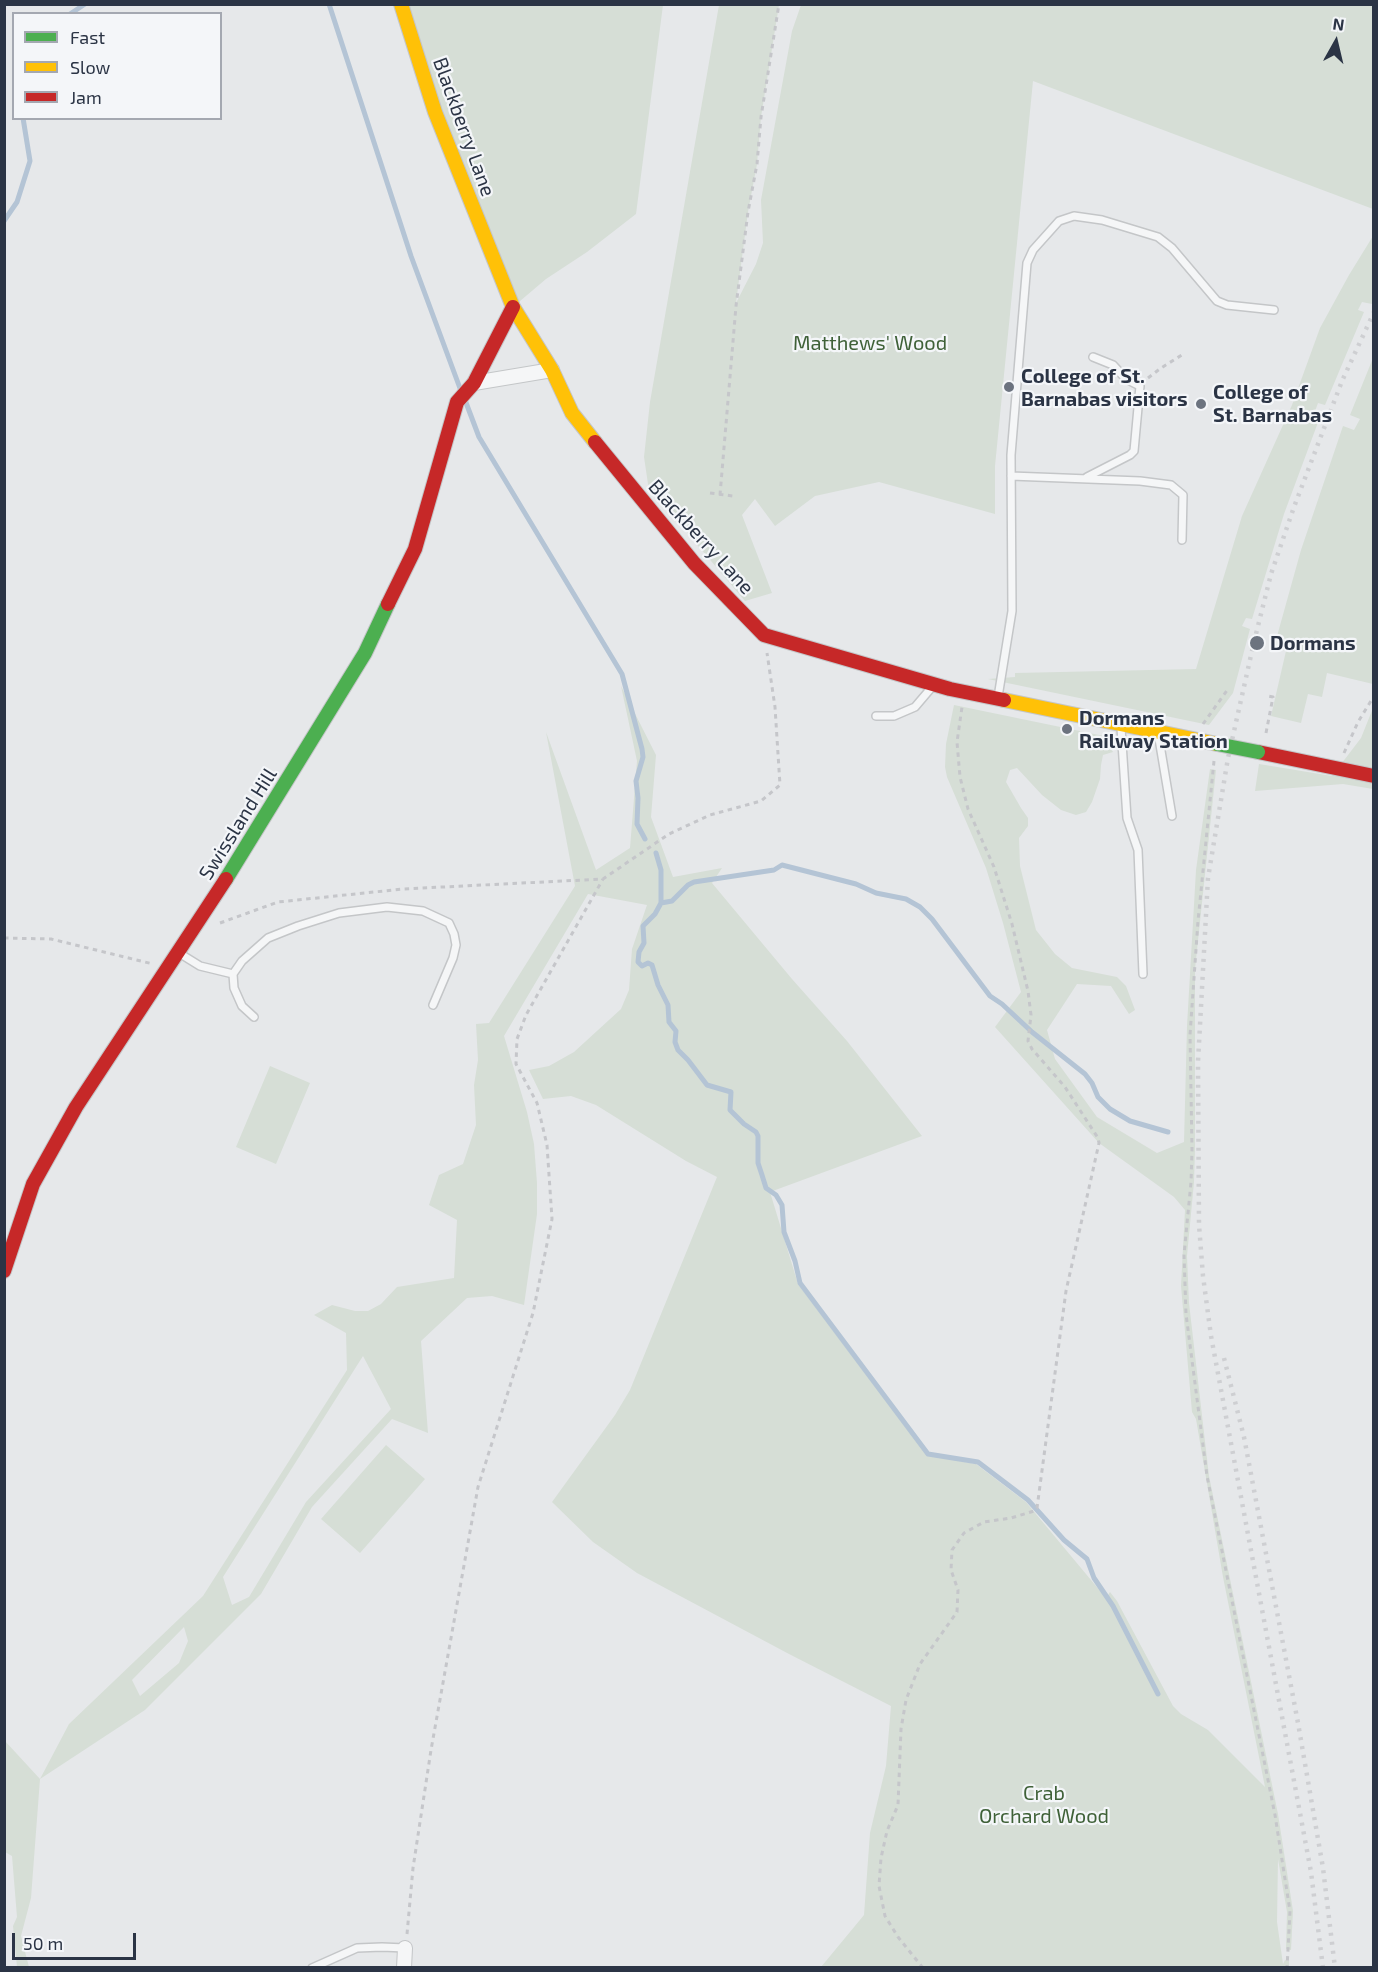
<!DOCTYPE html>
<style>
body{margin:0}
#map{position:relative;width:1378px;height:1972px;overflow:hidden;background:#e6e8ea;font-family:"Exo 2",sans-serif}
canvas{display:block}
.frame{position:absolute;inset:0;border:6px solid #2b3445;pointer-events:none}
.legend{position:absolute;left:12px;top:12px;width:210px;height:108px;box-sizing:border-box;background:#f4f6f9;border:2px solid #a4a8b1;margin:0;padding:8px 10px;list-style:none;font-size:18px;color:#2b3445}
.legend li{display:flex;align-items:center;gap:12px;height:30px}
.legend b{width:30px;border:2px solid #a4a8b1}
.north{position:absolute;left:1306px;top:12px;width:60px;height:60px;-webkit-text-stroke:4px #f4f6f9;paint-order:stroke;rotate:8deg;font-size:16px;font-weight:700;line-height:24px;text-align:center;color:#2b3445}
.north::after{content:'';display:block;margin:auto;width:21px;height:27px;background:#2b3445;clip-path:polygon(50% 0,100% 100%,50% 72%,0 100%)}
.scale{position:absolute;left:12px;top:1933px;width:124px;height:27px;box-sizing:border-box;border:3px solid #2b3445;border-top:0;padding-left:8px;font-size:18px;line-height:21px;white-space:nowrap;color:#2b3445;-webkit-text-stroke:4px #f4f6f9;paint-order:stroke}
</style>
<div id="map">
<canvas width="1378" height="1972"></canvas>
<div class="frame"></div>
<ul class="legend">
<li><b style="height:8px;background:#4caf50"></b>Fast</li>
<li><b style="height:8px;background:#ffc107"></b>Slow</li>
<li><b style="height:8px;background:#c62828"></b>Jam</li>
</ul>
<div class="north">N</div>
<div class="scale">50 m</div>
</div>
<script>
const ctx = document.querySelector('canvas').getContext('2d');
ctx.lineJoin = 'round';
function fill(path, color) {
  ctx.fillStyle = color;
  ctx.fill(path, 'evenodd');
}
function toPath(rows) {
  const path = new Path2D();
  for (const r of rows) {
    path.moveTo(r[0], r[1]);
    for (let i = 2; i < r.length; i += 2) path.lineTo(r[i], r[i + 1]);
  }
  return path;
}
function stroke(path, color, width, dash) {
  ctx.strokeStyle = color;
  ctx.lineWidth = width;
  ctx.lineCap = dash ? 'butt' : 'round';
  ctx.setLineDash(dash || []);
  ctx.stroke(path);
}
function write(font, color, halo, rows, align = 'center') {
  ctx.font = font + ' "Exo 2",sans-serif';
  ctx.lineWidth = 4.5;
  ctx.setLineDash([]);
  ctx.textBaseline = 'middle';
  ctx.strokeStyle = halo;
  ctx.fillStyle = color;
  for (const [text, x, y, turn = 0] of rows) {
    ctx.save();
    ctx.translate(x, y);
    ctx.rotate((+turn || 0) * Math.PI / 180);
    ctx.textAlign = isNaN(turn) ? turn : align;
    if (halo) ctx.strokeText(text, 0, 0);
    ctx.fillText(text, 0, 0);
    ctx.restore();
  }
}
const green = toPath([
 [401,5,663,5,636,214,587,252,546,279,513,307],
 [719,5,779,5,761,117,757,164,748,212,736,303,756,264,763,243,761,200,792,31,801,5,1373,5,1373,209,1033,81,995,466,995,514,879,482,815,496,775,526,755,499,742,515,772,593,745,601,655,495,648,484,644,457,650,402],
 [1373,236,1373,300,1372,304,1362,302,1358,310,1364,312,1325,405,1318,403,1314,414,1320,417,1284,514,1252,619,1246,618,1242,626,1250,629,1233,693,1209,725,988,679,1015,677,1015,673,1196,669,1242,516,1292,405,1320,328,1349,275],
 [1373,358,1373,684,1327,673,1322,697,1308,694,1301,723,1271,716,1286,651,1274,647,1301,550,1343,426,1354,430,1360,419,1350,415],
 [621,686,656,755,651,817,673,877,722,868,712,883,792,979,847,1041,922,1136,770,1192,798,1284,927,1455,976,1464,1026,1502,1106,1598,1110,1592,1117,1601,1173,1706,1181,1714,1208,1730,1265,1787,1223,1577,1196,1419,1192,1412,1181,1286,1185,1210,1174,1197,1099,1143,995,1027,1021,992,1003,923,986,868,947,777,945,767,946,744,954,705,1104,736,1113,752,1103,755,1101,765,1100,779,1092,802,1086,812,1076,815,1061,810,1042,795,1017,768,1010,770,1006,782,1021,808,1028,818,1028,826,1019,838,1020,866,1036,930,1055,954,1072,968,1117,977,1126,986,1135,1010,1129,1014,1111,986,1077,984,1047,1030,1055,1059,1097,1117,1157,1153,1184,1142,1187,1026,1196,870,1210,769,1216,770,1195,969,1195,1150,1194,1182,1187,1256,1189,1303,1209,1476,1278,1814,1293,1911,1291,1950,1286,1949,1287,1912,1278,1859,1277,1922,1283,1964,1285,1960,1289,1961,1289,1967,821,1967,864,1915,870,1833,886,1766,891,1706,789,1654,637,1573,593,1542,552,1502,615,1415,630,1390,717,1177,686,1161,596,1105,571,1096,543,1099,529,1070,549,1066,574,1052,621,1009,629,990,632,949,647,905,588,894,504,1036,527,1112,534,1144,537,1183,537,1214,524,1305,492,1296,467,1298,421,1341,428,1433,392,1419,312,1507,261,1594,145,1710,40,1779,31,1898,21,1936,29,1967,17,1967,13,1926,17,1917,12,1856,5,1852,5,1741,40,1779,69,1724,203,1596,347,1370,346,1333,314,1315,332,1305,355,1311,368,1311,381,1304,397,1287,454,1278,457,1220,429,1205,439,1175,463,1164,476,1125,474,1085,478,1060,476,1024,489,1023,575,886,546,732,596,870,630,848,637,761],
 [363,1356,391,1409,306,1502,249,1597,232,1605,223,1577],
 [184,1627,188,1641,179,1663,140,1696,132,1680],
 [1373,708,1373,789,1343,784,1255,791,1259,764,1332,776,1361,738],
 [270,1066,310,1083,276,1164,236,1147],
 [386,1445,425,1479,360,1553,321,1519]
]);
const stream = toPath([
 [329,4,411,256,461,391],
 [70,14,85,4],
 [4,221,17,202,30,161,23,118],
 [465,400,479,437,622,674,642,749,643,757,636,781,638,798,637,824,645,839],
 [656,853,661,870,661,903,655,914,643,926,644,943,639,952,638,962,642,966,648,963,652,965,658,985,668,1005,669,1022,676,1031,675,1042,678,1050,688,1060,707,1085,731,1092,730,1110,744,1124,756,1132,758,1136,758,1163,762,1175,766,1188,776,1195,782,1205,784,1232,795,1261,800,1283,928,1454,978,1462,1028,1500,1064,1540,1087,1559,1094,1578,1113,1606,1158,1694],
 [661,903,672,901,688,885,694,882,774,870,782,865,856,884,876,893,906,899,920,907,932,919,990,996,1002,1004,1032,1032,1085,1074,1092,1083,1098,1097,1110,1109,1130,1121,1168,1132]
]);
const path = toPath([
 [1148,378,1161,368,1185,353],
 [710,493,733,496],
 [720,495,736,306,748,212,757,164,761,117,779,4],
 [1203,724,1228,689],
 [1266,733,1273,697,1268,696],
 [1344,753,1358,722,1374,696],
 [1214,761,1198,921,1190,1035,1192,1150,1191,1182,1184,1255,1186,1314,1207,1476,1275,1815,1290,1911,1287,1968],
 [220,923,278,902,403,889,603,879,669,834,710,815,761,801,780,785,775,707,767,653],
 [4,938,51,939,153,964],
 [407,1934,413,1868,431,1750,478,1487,533,1313,552,1219,547,1145,537,1103,516,1064,517,1039,526,1015,603,879],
 [923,1968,898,1937,885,1916,879,1886,881,1858,887,1831,898,1805,901,1729,906,1700,920,1664,957,1612,958,1590,951,1570,952,1550,964,1533,984,1522,1011,1518,1034,1511,1037,1508,1066,1291,1099,1143,1098,1138,1065,1087,1032,1049,1028,1041,1031,1015,1028,991,1012,924,994,867,968,809,960,777,957,742,962,707]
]);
const lane = toPath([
 [1011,476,1140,481,1171,485,1183,495,1182,540],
 [1087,477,1130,455,1134,451,1140,386,1126,379,1113,365,1093,357],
 [998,697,1012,611,1011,455,1027,263,1033,250,1059,221,1074,216,1102,220,1158,237,1172,248,1217,301,1227,305,1274,310],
 [876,716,894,716,915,707,932,687],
 [1121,728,1127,818,1138,850,1143,974],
 [1158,733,1172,816],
 [179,953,200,966,233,974,242,961,268,938,298,926,339,913,387,907,423,911,449,923,454,934,456,945,453,958,433,1005],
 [233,974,234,988,242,1006,254,1017],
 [312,1968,357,1948,382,1947,405,1948]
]);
const street = toPath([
 [474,383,552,370],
 [404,1968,405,1948]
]);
const fast = toPath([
 [226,879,365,653,388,604]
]);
const slow = toPath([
 [401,4,435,112,513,307,552,370,572,413,595,442],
 [1004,700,1217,744]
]);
const jam = toPath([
 [595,442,694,563,764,635,950,689,1004,700],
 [388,604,415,549,457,402,474,383,513,307],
 [1258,752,1374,776],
 [4,1271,33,1184,76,1107,226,879]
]);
const rail = toPath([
 [1224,1358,1244,1437,1298,1723,1323,1868,1335,1968],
 [1323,1968,1311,1872,1211,1336,1203,1276,1199,1225,1198,1062,1208,878,1228,758,1254,642,1271,574,1294,507,1342,381,1374,312]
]);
const fastBridge = toPath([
 [1217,744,1258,752]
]);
const markers = [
 [1009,387,6,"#6c737f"],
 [1201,404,6,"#6c737f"],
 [1257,643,8,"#6c737f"],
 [1067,729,6,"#6c737f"]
];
const streetNames = [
 ["Blackberry Lane",464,127,70],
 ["Blackberry Lane",701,537,48],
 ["Swissland Hill",238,824,-58]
];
const parkNames = [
 ["Matthews' Wood",870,343],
 ["Crab",1044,1793],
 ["Orchard Wood",1044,1816]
];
const poiNames = [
 ["College of St.",1021,376],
 ["Barnabas visitors",1021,399],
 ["College of",1213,392],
 ["St. Barnabas",1213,415],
 ["Dormans",1270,643],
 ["Dormans",1079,718],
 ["Railway Station",1079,741]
];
fill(green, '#d6ded6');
stroke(stream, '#b4c4d5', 5);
stroke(lane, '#c4c6c8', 10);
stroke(street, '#c4c6c8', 16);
stroke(fast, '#c4c6c8', 16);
stroke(slow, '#c4c6c8', 16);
stroke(jam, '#c4c6c8', 16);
stroke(path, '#c5c6ca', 3, [4.5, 4.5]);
stroke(lane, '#f5f6f7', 7);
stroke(street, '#f5f6f7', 14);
stroke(fast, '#4caf50', 14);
stroke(slow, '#ffc107', 14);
stroke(jam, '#c62828', 14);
stroke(rail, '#cecfd2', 4.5, [3, 6]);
stroke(fastBridge, '#c4c6c8', 16, []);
stroke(fastBridge, '#4caf50', 14);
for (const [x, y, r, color] of markers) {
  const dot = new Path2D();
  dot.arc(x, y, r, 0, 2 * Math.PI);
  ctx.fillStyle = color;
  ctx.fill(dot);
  stroke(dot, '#f4f6f9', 2);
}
write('20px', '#2b3445', '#f4f6f9', streetNames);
write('20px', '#3f6138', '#f4f6f9', parkNames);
write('bold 20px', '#2b3445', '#f4f6f9', poiNames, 'left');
</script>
